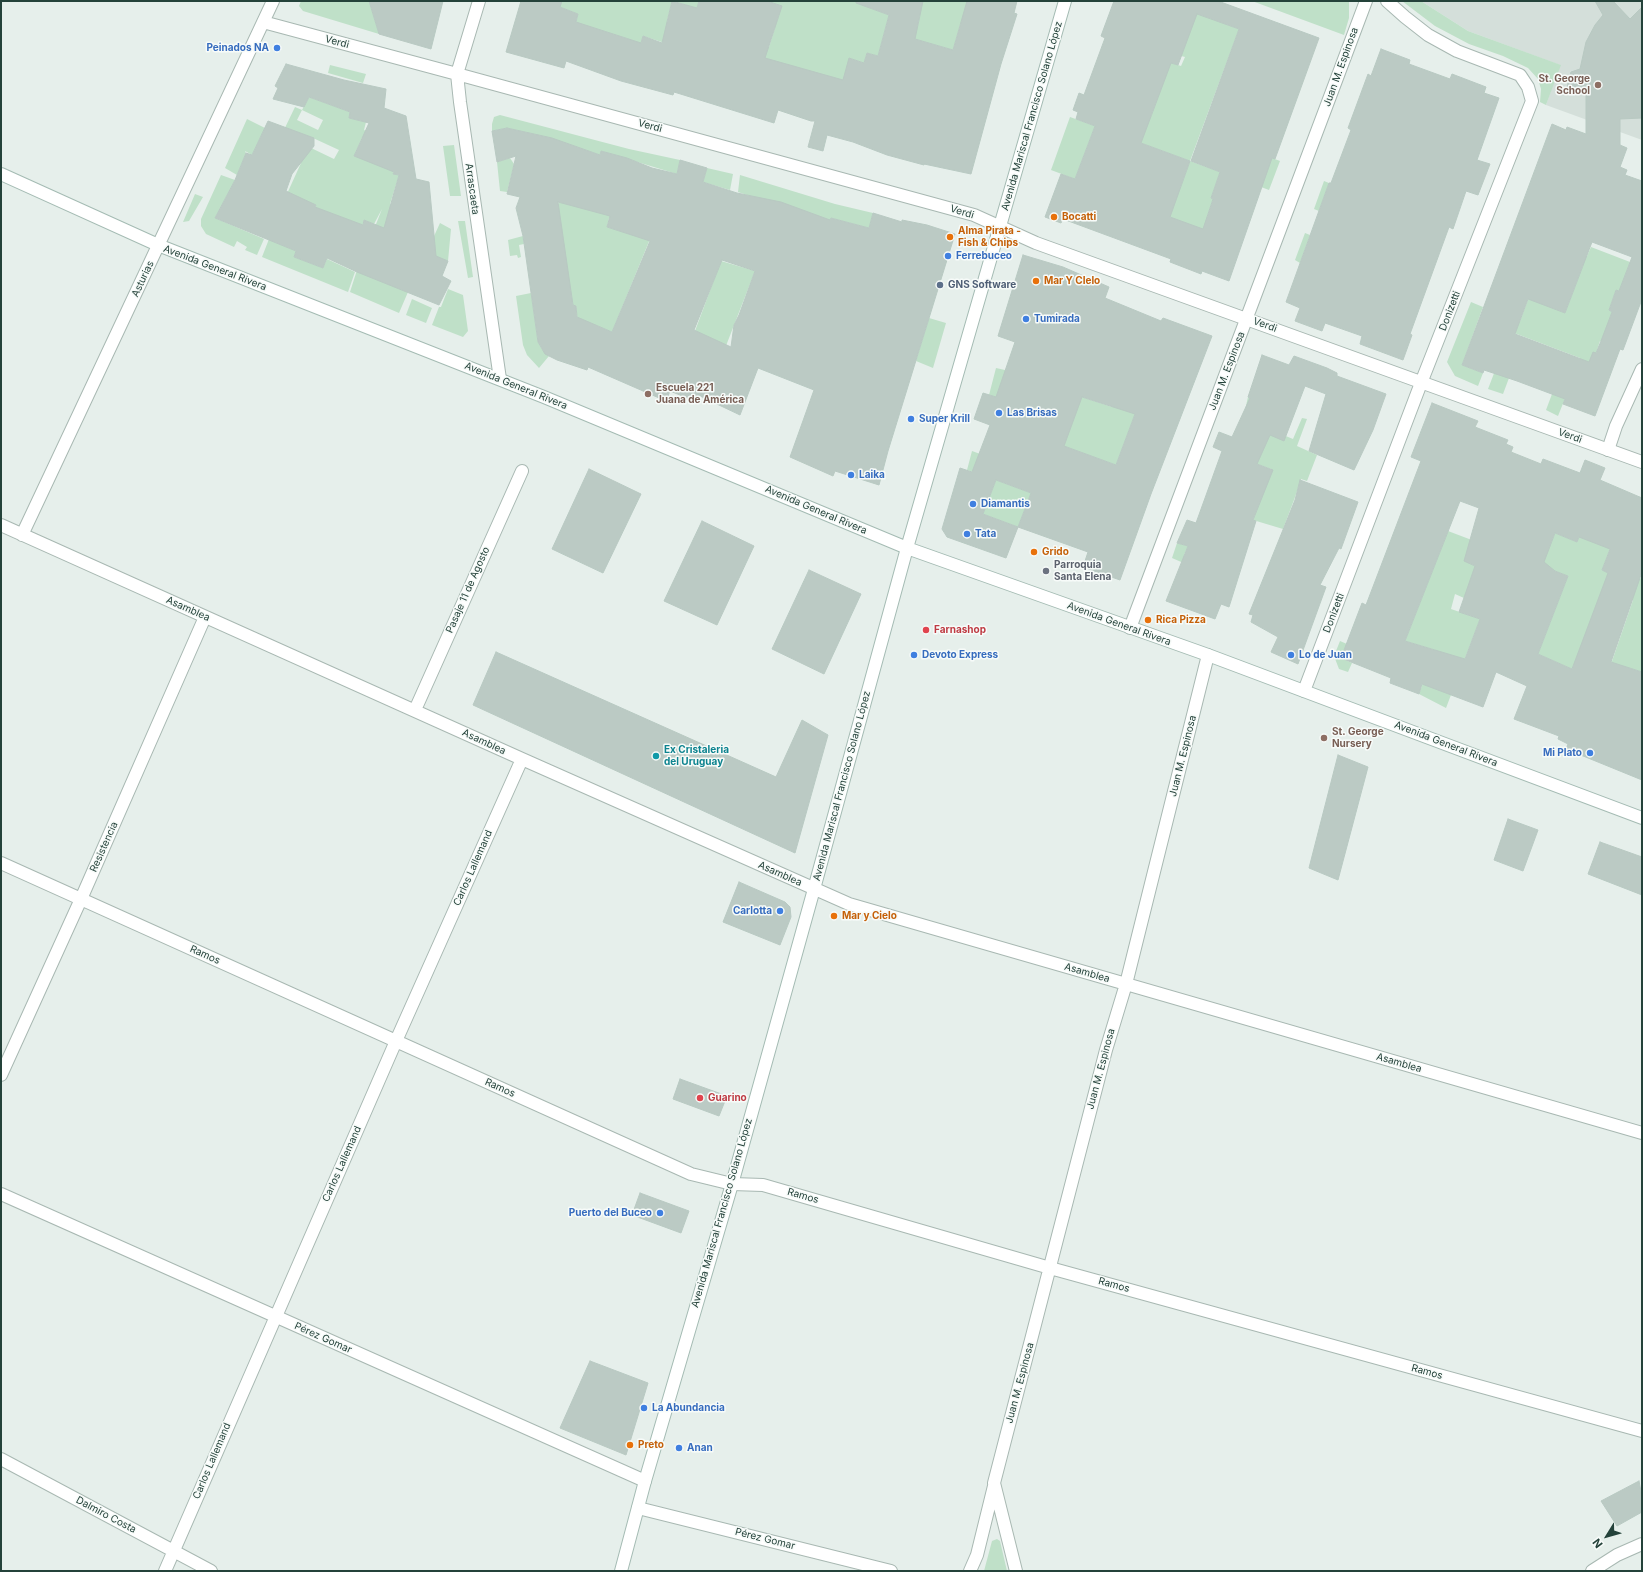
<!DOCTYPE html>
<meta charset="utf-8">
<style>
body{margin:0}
#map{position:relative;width:1643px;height:1572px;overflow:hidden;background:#e6efeb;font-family:Inter,sans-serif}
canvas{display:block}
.frame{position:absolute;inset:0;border:2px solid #24423a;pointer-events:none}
.north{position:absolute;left:1587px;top:1516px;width:40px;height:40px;-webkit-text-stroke:3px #f7fbf9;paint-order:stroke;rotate:233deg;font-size:11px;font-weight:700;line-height:16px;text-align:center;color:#24423a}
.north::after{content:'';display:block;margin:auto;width:14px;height:18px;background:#24423a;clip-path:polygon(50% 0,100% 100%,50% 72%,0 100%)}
</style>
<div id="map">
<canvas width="1643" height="1572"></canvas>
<div class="frame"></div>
<div class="north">N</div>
</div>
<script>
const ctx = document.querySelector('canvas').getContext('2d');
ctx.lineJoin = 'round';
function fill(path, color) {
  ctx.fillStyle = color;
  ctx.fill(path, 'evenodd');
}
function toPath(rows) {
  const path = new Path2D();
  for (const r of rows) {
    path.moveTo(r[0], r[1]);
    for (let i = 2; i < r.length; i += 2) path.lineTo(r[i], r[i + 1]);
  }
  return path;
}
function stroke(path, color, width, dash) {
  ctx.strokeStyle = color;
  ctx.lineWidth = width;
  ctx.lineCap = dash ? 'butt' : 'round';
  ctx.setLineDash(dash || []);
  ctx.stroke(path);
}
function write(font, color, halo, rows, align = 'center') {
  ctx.font = font + ' Inter,sans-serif';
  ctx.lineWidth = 3;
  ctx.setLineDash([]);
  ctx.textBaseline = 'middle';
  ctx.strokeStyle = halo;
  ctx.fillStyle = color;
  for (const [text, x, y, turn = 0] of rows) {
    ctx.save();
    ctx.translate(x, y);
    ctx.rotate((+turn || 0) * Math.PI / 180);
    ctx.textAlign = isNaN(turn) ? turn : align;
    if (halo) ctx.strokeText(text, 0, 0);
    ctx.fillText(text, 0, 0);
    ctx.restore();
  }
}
const built = toPath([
 [1421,1,1642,1,1642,140,1546,105,1560,65,1468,31]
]);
const green = toPath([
 [301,1,369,1,379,34,303,11,299,6],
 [554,1,672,1,667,21,668,44,643,36,639,50,628,39,576,23,578,14,560,7],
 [673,1,699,1,694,20,683,16,686,5],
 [772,1,866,1,865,6,889,15,878,56,960,79,786,85,692,24,763,47,769,47,775,28,748,22,751,12,777,21,781,6,772,3],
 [867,53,878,56,871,79,849,58,864,63],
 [908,1,973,1,960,25,953,50,899,35,918,25,920,14,906,9],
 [1252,1,1349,1,1349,18,1344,35],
 [1402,1,1421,1,1468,31,1561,65,1546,105,1540,102,1541,89,1538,79,1528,68,1503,56,1469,44,1435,26],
 [1169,3,1239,29,1190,161,1220,172,1211,198,1213,199,1207,217,1211,246,1170,217,1130,169,1180,188,1190,161,1108,131,1151,116,1169,62,1181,66,1185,57,1181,56],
 [330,65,366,74,363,83,328,73],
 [309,97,350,112,349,118,366,122,364,130,372,133,362,138,354,156,396,162,393,174,399,175,390,204,409,217,430,245,440,223,451,229,448,261,367,247,382,209,374,224,364,220,362,227,312,215,316,205,286,196,301,163,288,156,282,134,295,107,302,110],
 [302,110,323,120,318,130,297,120],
 [313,138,339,150,334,159,309,147],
 [500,115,629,149,680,160,677,174,601,151,600,155,549,138,507,128,492,131,492,124,494,117],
 [1070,117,1095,126,1075,179,1051,170],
 [247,119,265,128,252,155,245,151,246,153,237,175,225,168],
 [454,145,461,196,450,196,443,146],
 [1259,153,1280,161,1269,190,1253,184],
 [510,158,514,164,507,192,500,191,497,162],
 [707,168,733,174,730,190,703,182],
 [221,175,235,180,215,218,264,239,257,255,245,250,247,247,237,241,234,247,206,234,201,226,201,219],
 [740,175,835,204,873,213,869,228,831,218,829,223,738,192],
 [1324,181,1329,183,1319,211,1314,209],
 [195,194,203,197,189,221,183,222],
 [559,202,618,211,609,218,607,227,650,239,612,332,595,325,591,331,578,324,576,306,573,305,555,214],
 [458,221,465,221,473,277,468,278],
 [1305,233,1310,235,1300,263,1295,260],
 [523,236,524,244,519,245,521,257,518,258,517,255,510,256,508,240],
 [269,239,296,251,294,257,323,268,327,259,355,272,348,292,262,257],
 [1591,247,1630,262,1620,291,1616,290,1609,310,1612,312,1604,342,1600,341,1596,353,1587,368,1578,364,1580,358,1501,328,1520,321,1529,297,1565,313,1583,265,1580,254,1587,256],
 [721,261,755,271,717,369,695,331],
 [357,270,408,292,399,313,350,292],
 [448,289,463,295,468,331,463,337,432,325,439,307,441,307],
 [531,293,538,342,542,349,549,356,539,368,527,355,523,345,516,296],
 [412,299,432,308,426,323,406,315],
 [1471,302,1483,307,1462,365,1483,373,1478,386,1455,376,1447,362],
 [929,318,946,323,933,368,916,361],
 [1498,363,1509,378,1503,394,1488,389],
 [996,368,1005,370,1026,380,1018,405,989,395],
 [1121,383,1144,390,1116,465,1066,447,1059,465,1070,393,1112,407],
 [1555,386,1568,391,1558,416,1546,410],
 [1248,397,1283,410,1276,432,1293,439,1302,418,1307,419,1297,446,1317,455,1307,481,1301,479,1294,500,1283,529,1253,520,1271,469,1257,464,1245,410],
 [972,451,994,459,990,478,967,470],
 [996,480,1031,493,1018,527,983,514],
 [1638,496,1642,498,1642,528,1615,535,1602,570,1623,579,1625,572,1642,579,1642,672,1629,668,1627,673,1610,667,1633,600,1617,595,1572,669,1538,654,1568,576,1542,566,1512,537,1548,550,1555,533,1577,542,1579,537,1626,528],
 [1448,531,1477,542,1469,563,1496,576,1464,598,1455,594,1451,609,1480,619,1446,708,1419,694,1435,650,1405,641],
 [1177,543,1188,546,1184,555,1202,571,1172,558],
 [1340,641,1347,644,1341,658,1352,663,1348,672,1339,669,1334,656],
 [997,1539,1000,1541,1007,1571,984,1571,992,1541]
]);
const building = toPath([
 [369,1,443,1,431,49,379,34,369,1],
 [521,1,562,1,560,7,578,14,576,22,641,43,643,36,662,43,672,1,697,8,699,1,767,1,782,6,765,58,843,80,849,58,864,63,867,53,878,56,889,15,856,3,856,1,923,1,915,39,953,50,967,1,1017,1,1014,13,1017,14,1001,64,971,174,924,164,924,165,887,155,853,142,827,135,823,151,808,147,815,121,811,121,778,110,774,123,674,92,673,95,621,81,566,61,564,68,506,52,521,1],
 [1114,1,1218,1,1319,38,1275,159,1272,158,1229,281,1202,271,1201,274,1170,262,1171,259,1063,219,1061,223,1045,217,1061,174,1075,179,1095,126,1076,119,1078,112,1073,110,1079,93,1084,95,1105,38,1101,36,1114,1],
 [1197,14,1239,29,1191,161,1220,172,1211,198,1213,199,1203,229,1170,217,1190,161,1141,143,1171,63,1178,65,1197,14],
 [1595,1,1613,1,1630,19,1642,7,1642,118,1620,119,1620,145,1627,148,1620,167,1627,170,1625,175,1642,181,1642,299,1623,350,1620,349,1595,416,1563,404,1565,399,1517,381,1484,370,1483,373,1462,365,1552,124,1566,130,1567,127,1586,134,1586,91,1566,91,1571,72,1580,69,1586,42,1595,25,1603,15,1595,1],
 [1592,242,1632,257,1619,291,1616,290,1609,310,1612,312,1601,341,1596,353,1593,352,1589,362,1515,334,1528,299,1565,313,1592,242],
 [1381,49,1410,60,1409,64,1450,79,1452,74,1486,87,1484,93,1499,98,1477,160,1490,164,1478,195,1466,191,1453,229,1449,227,1410,334,1412,335,1403,360,1360,344,1362,336,1325,323,1322,331,1295,321,1300,308,1286,302,1329,183,1331,183,1351,130,1348,128,1368,74,1371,76,1381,49],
 [286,64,344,80,386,89,384,108,406,116,416,179,429,182,436,256,448,261,442,276,451,281,439,305,357,272,327,258,323,268,294,257,296,251,215,218,235,180,246,153,252,155,268,121,314,138,314,146,292,174,286,191,316,205,315,207,363,225,364,220,384,228,399,175,393,174,394,172,354,156,369,123,349,118,350,112,309,97,304,107,273,99,278,88,275,86,286,64],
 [507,128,552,138,600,155,601,151,627,158,652,168,677,174,680,160,707,168,703,182,737,193,781,202,830,220,831,218,869,228,873,213,902,222,902,220,927,225,955,234,888,451,879,485,835,471,833,476,790,457,814,390,758,368,740,415,698,395,695,401,670,391,666,401,588,367,587,370,557,360,545,354,538,342,523,236,516,208,520,197,507,194,516,156,497,162,492,131,507,128],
 [558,202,610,216,607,227,650,241,612,332,577,317,576,306,573,305,558,202],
 [722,260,755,271,739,315,734,325,731,347,694,330,722,260],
 [1023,255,1063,267,1109,287,1105,298,1161,321,1163,318,1212,336,1151,494,1120,580,1083,567,1088,552,1018,527,1006,558,947,537,942,529,960,468,972,472,990,425,974,419,983,393,996,397,1015,342,998,336,1023,255],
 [1082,397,1135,414,1116,465,1064,446,1082,397],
 [996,480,1031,493,1018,527,983,514,996,480],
 [1262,355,1289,365,1294,356,1327,368,1337,373,1337,376,1386,394,1373,430,1354,470,1309,451,1326,394,1305,386,1284,441,1270,435,1257,464,1273,470,1253,520,1256,521,1229,607,1221,604,1215,619,1166,601,1188,546,1177,543,1187,520,1196,523,1222,451,1213,447,1219,432,1232,437,1250,398,1248,397,1262,355],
 [1432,403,1478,421,1475,427,1508,440,1506,444,1513,447,1511,452,1541,464,1543,459,1580,473,1585,460,1605,468,1600,480,1642,498,1642,572,1611,662,1642,672,1642,780,1566,749,1568,744,1558,739,1559,736,1514,719,1527,686,1496,672,1483,707,1422,684,1419,694,1390,683,1391,678,1341,658,1362,603,1366,605,1421,461,1411,457,1432,403],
 [1460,501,1479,508,1464,561,1475,566,1459,612,1480,619,1465,659,1405,641,1460,501],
 [1555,533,1577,542,1579,537,1610,549,1602,570,1608,573,1572,669,1538,654,1568,576,1555,571,1544,562,1555,533],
 [589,469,641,494,603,573,552,549,589,469],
 [1300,480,1358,502,1341,549,1339,548,1320,585,1326,587,1298,664,1271,652,1278,637,1251,622,1253,615,1249,614,1295,500,1300,480],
 [702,521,754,546,717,625,664,601,702,521],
 [809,570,861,594,824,674,772,649,809,570],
 [496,652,776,777,802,720,828,735,795,853,473,705,496,652],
 [1338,755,1368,767,1338,880,1309,868,1338,755],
 [1508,819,1538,830,1523,871,1494,860,1508,819],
 [1600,842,1642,857,1642,895,1588,874,1600,842],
 [739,882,785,902,790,907,791,917,780,945,723,922,739,882],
 [680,1079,727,1096,719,1116,673,1099,680,1079],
 [640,1193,689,1211,681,1233,632,1215,640,1193],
 [590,1361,648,1383,626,1455,560,1428,590,1361],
 [1639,1481,1642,1497,1642,1512,1617,1526,1601,1501,1639,1481]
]);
const lane = toPath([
 [1608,450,1616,426,1642,369]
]);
const street = toPath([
 [479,1,457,74,460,102,500,379],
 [263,22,457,74,974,215,1036,243,1642,462],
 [1,525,522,759,849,904,1642,1133],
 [22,535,273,1],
 [1130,628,1366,1],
 [1304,691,1421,383,1532,101,1528,87,1520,75,1457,51,1428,35,1405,17,1387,1],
 [415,710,522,471],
 [1,863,691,1174,732,1184,763,1185,1050,1268,1642,1431],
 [1,1075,81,899,205,617],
 [1,1194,645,1481],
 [1,1459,211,1571],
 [638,1508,891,1571],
 [165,1571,396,1041,522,759],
 [970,1571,977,1555,994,1486],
 [1016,1571,994,1483,1106,1050,1126,984,1208,655],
 [1592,1571,1617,1555,1642,1544]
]);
const secondary = toPath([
 [1,174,158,245,544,397,907,548,1208,655,1642,818],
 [621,1571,645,1481,732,1184,814,889,907,548,1065,1]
]);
const markers = [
 [277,48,4,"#3f7fe0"],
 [1598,85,4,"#8d6e63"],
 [1054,217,4,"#e8710a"],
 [950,237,4,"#e8710a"],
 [948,256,4,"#3f7fe0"],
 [1036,281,4,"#e8710a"],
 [940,285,4,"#5c6f8a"],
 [1026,319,4,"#3f7fe0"],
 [648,394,4,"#8d6e63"],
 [999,413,4,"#3f7fe0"],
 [911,419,4,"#3f7fe0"],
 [851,475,4,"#3f7fe0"],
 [973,504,4,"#3f7fe0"],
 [967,534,4,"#3f7fe0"],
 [1034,552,4,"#e8710a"],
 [1046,571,4,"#6b7280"],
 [1148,620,4,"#e8710a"],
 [926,630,4,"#e0444e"],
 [914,655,4,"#3f7fe0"],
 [1291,655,4,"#3f7fe0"],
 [1324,738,4,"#8d6e63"],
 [1590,753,4,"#3f7fe0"],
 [656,756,4,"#0f9aa8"],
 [780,911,4,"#3f7fe0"],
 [834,916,4,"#e8710a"],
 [700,1098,4,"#e0444e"],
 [660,1213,4,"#3f7fe0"],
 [644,1408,4,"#3f7fe0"],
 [630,1445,4,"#e8710a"],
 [679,1448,4,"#3f7fe0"]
];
const streetNames = [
 ["Verdi",337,42,15],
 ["Juan M. Espinosa",1341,67,-70],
 ["Avenida Mariscal Francisco Solano López",1032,116,-74],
 ["Verdi",650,126,15],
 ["Arrascaeta",472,189,82],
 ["Verdi",962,212,17],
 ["Avenida General Rivera",215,268,21],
 ["Asturias",143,279,-65],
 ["Donizetti",1450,311,-69],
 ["Verdi",1265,325,20],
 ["Juan M. Espinosa",1227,371,-69],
 ["Avenida General Rivera",516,386,22],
 ["Verdi",1570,436,20],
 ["Avenida General Rivera",816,510,23],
 ["Pasaje 11 de Agosto",468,590,-66],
 ["Asamblea",188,609,24],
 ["Donizetti",1334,613,-69],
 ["Avenida General Rivera",1119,624,20],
 ["Asamblea",484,742,25],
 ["Avenida General Rivera",1446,744,21],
 ["Juan M. Espinosa",1183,756,-76],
 ["Avenida Mariscal Francisco Solano López",842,786,-75],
 ["Resistencia",104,847,-66],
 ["Carlos Lallemand",473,868,-66],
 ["Asamblea",780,874,24],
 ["Ramos",205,955,24],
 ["Asamblea",1087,973,16],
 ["Asamblea",1399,1063,16],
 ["Juan M. Espinosa",1101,1069,-75],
 ["Ramos",500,1088,24],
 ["Carlos Lallemand",342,1164,-66],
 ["Ramos",803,1196,16],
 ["Avenida Mariscal Francisco Solano López",722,1213,-74],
 ["Ramos",1114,1285,15],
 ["Pérez Gomar",323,1338,24],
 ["Ramos",1427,1372,15],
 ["Juan M. Espinosa",1020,1383,-75],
 ["Carlos Lallemand",212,1461,-67],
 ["Dalmiro Costa",106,1515,28],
 ["Pérez Gomar",765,1539,14]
];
const shopNames = [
 ["Peinados NA",269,48,"right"],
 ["Ferrebuceo",956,256],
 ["Tumirada",1034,319],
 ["Las Brisas",1007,413],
 ["Super Krill",919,419],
 ["Laika",859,475],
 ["Diamantis",981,504],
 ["Tata",975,534],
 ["Devoto Express",922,655],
 ["Lo de Juan",1299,655],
 ["Mi Plato",1582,753,"right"],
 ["Carlotta",772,911,"right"],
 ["Puerto del Buceo",652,1213,"right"],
 ["La Abundancia",652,1408],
 ["Anan",687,1448]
];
const educationNames = [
 ["St. George",1590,79,"right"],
 ["School",1590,91,"right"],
 ["Escuela 221",656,388],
 ["Juana de América",656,400],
 ["St. George",1332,732],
 ["Nursery",1332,744]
];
const foodNames = [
 ["Bocatti",1062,217],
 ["Alma Pirata -",958,231],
 ["Fish & Chips",958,243],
 ["Mar Y CIelo",1044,281],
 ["Grido",1042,552],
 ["Rica Pizza",1156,620],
 ["Mar y Cielo",842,916],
 ["Preto",638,1445]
];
const serviceNames = [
 ["GNS Software",948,285]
];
const worshipNames = [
 ["Parroquia",1054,565],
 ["Santa Elena",1054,577]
];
const healthNames = [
 ["Farnashop",934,630],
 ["Guarino",708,1098]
];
const cultureNames = [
 ["Ex Cristaleria",664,750],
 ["del Uruguay",664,762]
];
fill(built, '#d4dfda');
fill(green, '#bfe0c8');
fill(building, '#bbcac4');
stroke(building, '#b8c9c2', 1);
stroke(lane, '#a8b8b2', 14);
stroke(street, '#a8b8b2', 14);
stroke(secondary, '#a4bbb3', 14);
stroke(lane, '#fff', 12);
stroke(street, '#fff', 12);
stroke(secondary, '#fff', 12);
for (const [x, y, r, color] of markers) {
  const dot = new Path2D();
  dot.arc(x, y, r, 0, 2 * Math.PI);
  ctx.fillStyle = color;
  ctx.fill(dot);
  stroke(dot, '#f7fbf9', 1.5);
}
write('10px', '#24423a', '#f7fbf9', streetNames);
write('bold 10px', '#366cbe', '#f7fbf9', shopNames, 'left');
write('bold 10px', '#785e54', '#f7fbf9', educationNames, 'left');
write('bold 10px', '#c56008', '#f7fbf9', foodNames, 'left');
write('bold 10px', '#4e5e75', '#f7fbf9', serviceNames, 'left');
write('bold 10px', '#5b616d', '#f7fbf9', worshipNames, 'left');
write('bold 10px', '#be3a42', '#f7fbf9', healthNames, 'left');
write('bold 10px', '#0d838f', '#f7fbf9', cultureNames, 'left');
</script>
